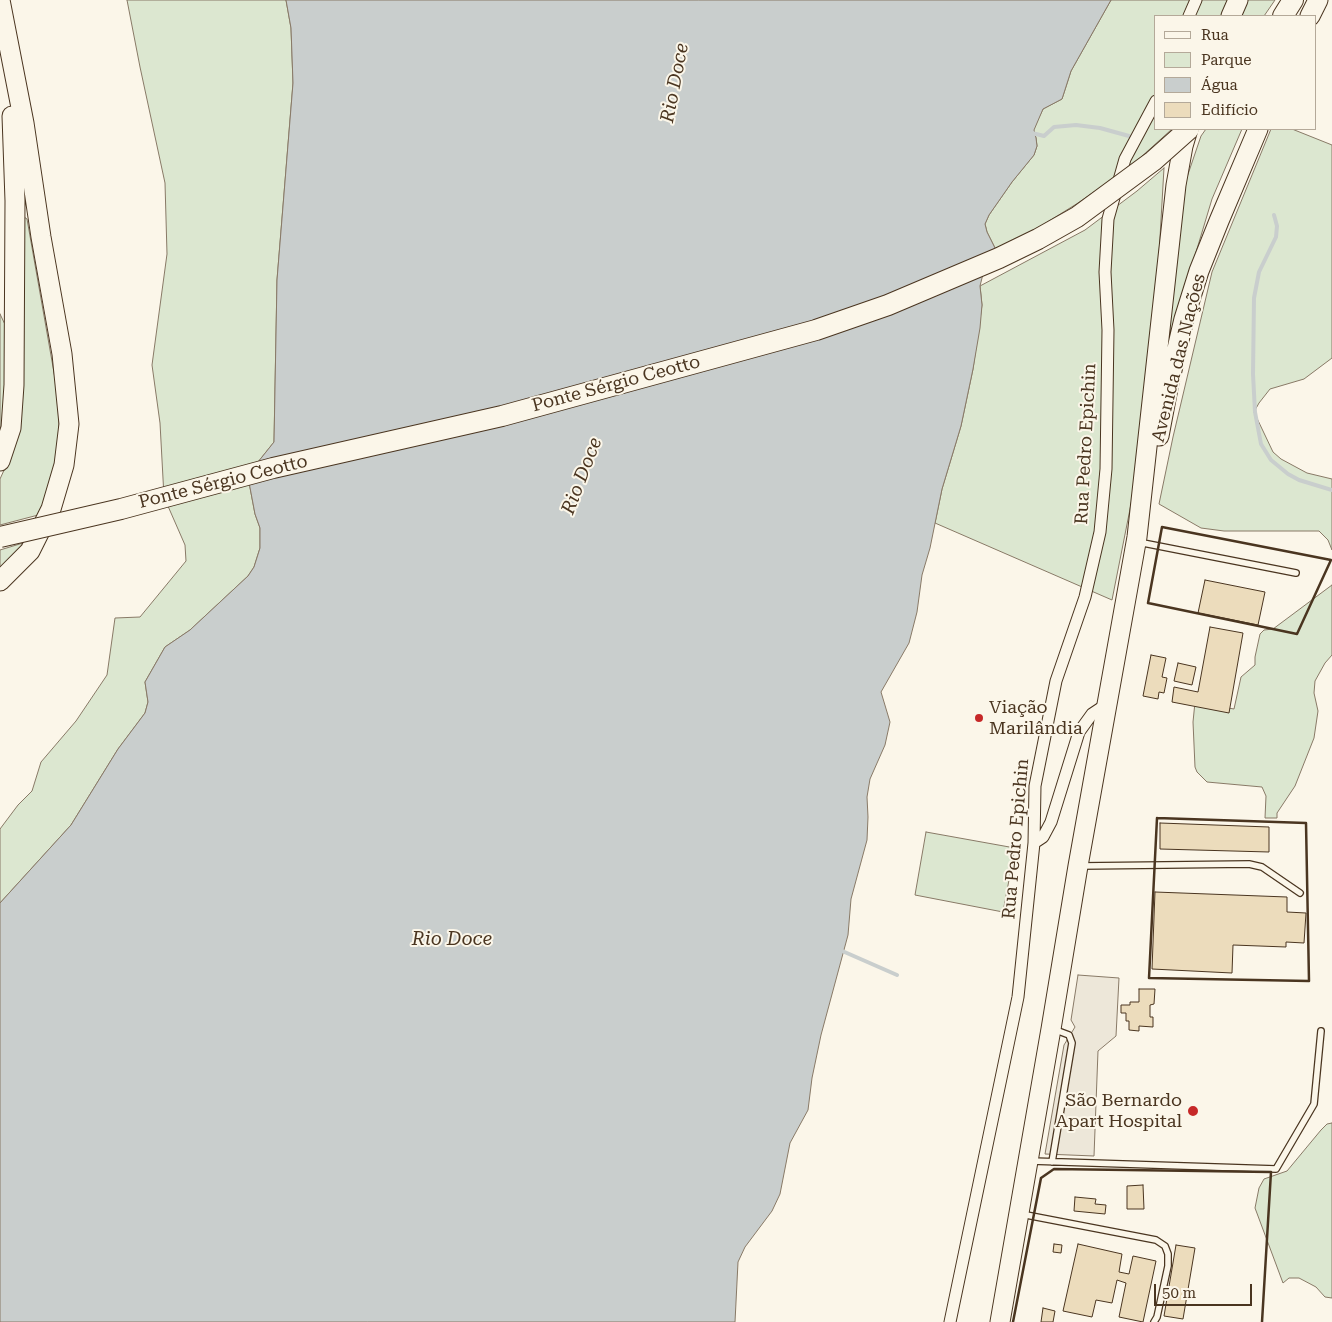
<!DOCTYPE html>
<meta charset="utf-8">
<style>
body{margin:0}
#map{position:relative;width:1332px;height:1322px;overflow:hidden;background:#fbf6e9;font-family:"Roboto Serif",serif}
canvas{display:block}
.legend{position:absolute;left:1154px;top:15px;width:162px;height:115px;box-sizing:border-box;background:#fbf6e9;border:1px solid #b4a999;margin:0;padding:6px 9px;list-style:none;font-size:15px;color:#4a3520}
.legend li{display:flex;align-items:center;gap:10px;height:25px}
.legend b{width:25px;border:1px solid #b4a999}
.scale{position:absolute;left:1154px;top:1284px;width:98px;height:22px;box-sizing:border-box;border:2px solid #4a3520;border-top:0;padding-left:6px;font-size:15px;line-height:18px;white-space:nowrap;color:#4a3520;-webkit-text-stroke:4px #fbf6e9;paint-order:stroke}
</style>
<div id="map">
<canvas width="1332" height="1322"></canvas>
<ul class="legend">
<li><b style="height:6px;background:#fbf6e9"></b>Rua</li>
<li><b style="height:14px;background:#dce7d0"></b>Parque</li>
<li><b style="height:14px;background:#c9cecd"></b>Água</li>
<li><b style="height:14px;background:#ecdcbc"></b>Edifício</li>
</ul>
<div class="scale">50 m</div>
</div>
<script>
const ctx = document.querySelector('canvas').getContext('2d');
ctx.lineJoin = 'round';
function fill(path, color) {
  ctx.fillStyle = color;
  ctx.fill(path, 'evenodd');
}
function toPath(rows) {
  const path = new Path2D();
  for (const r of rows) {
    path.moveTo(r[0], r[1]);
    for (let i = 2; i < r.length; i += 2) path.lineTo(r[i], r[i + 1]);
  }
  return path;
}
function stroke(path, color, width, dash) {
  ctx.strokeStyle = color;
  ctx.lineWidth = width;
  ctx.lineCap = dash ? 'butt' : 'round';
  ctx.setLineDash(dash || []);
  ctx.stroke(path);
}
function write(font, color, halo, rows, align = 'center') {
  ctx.font = font + ' "Roboto Serif",serif';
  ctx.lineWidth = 4;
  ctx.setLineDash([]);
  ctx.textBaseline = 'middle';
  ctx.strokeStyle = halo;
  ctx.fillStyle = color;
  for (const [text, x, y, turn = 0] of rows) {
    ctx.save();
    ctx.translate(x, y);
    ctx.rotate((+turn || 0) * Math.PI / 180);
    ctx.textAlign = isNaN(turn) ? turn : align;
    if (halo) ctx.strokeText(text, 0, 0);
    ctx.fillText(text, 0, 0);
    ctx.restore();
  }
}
const green = toPath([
 [127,0,286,0,291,28,293,83,277,280,274,442,250,472,248,477,255,514,260,528,260,548,254,567,248,576,190,630,165,647,145,682,148,702,145,713,118,749,71,825,0,903,0,829,18,805,32,791,41,762,76,721,107,675,115,618,140,617,186,561,185,545,164,497,160,423,152,365,167,254,165,183,140,67,127,0],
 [1111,0,1232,0,1225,16,1156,16,1156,129,1172,129,1130,167,1078,203,1041,226,996,250,987,232,985,224,989,215,1012,182,1034,155,1037,146,1036,138,1033,130,1043,109,1062,99,1071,71,1111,0],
 [1244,0,1275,0,1264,16,1236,16,1244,0],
 [1206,129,1242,129,1212,199,1166,352,1184,186,1201,136,1206,129],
 [1271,129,1292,129,1332,145,1332,358,1304,379,1270,389,1259,403,1254,412,1273,452,1281,459,1307,473,1332,479,1332,550,1328,540,1319,531,1224,531,1201,528,1159,504,1173,437,1212,272,1271,129],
 [1164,168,1156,307,1133,494,1112,600,935,523,942,489,961,426,973,369,982,305,980,286,1085,230,1137,191,1164,168],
 [20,214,27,219,59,401,59,466,42,514,0,525,0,479,10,457,20,214],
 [0,314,9,333,0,451,0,314],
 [23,543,10,564,0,575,0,550,23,543],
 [1332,585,1332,655,1325,663,1315,681,1314,693,1318,711,1314,738,1295,786,1277,813,1277,818,1265,818,1266,796,1262,787,1207,782,1197,772,1195,767,1193,722,1195,702,1234,709,1241,677,1255,665,1255,657,1260,634,1264,630,1273,629,1332,585],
 [926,832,1015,848,1003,912,915,895,926,832],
 [1332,1123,1332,1298,1325,1297,1316,1287,1299,1278,1289,1278,1283,1283,1255,1208,1259,1188,1264,1179,1287,1171,1321,1130,1327,1124,1332,1123]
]);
const parking = toPath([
 [1078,975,1119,978,1116,1036,1098,1051,1094,1156,1045,1154,1064,1045,1075,1027,1071,1020,1078,975]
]);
const water = toPath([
 [286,0,1111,0,1071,71,1062,99,1043,109,1034,130,1036,138,1037,146,1034,155,1012,182,989,215,985,224,987,232,996,250,986,262,980,286,982,305,980,328,973,369,961,426,942,489,930,548,922,575,917,612,909,643,881,692,890,722,885,745,870,779,867,797,868,817,867,840,851,899,848,935,821,1035,812,1078,808,1110,790,1143,780,1194,772,1211,745,1247,738,1262,735,1322,0,1322,0,903,71,825,118,749,145,713,148,702,145,682,165,647,190,630,248,576,254,567,260,548,260,528,255,514,248,477,250,472,274,442,277,280,293,83,291,28,286,0]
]);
const stream = toPath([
 [1032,133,1044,136,1054,127,1076,125,1100,128,1129,136],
 [1274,215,1277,226,1276,237,1259,272,1254,298,1253,374,1255,412,1261,444,1271,460,1288,474,1299,480,1332,490],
 [840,950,897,975]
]);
const building = toPath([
 [1205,580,1265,592,1258,625,1198,613,1205,580],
 [1210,627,1243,633,1229,713,1172,702,1174,687,1198,692,1210,627],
 [1151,655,1166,658,1162,677,1167,678,1164,693,1159,692,1158,699,1143,696,1151,655],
 [1178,663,1196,667,1192,685,1174,681,1178,663],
 [1160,823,1269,827,1269,852,1160,849,1160,823],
 [1155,892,1287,897,1287,912,1306,913,1304,943,1286,942,1286,947,1233,945,1232,973,1152,969,1155,892],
 [1139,989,1155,989,1154,1004,1150,1005,1150,1017,1153,1017,1153,1027,1139,1026,1139,1031,1129,1030,1129,1021,1126,1021,1126,1013,1121,1013,1121,1005,1130,1005,1130,1002,1139,1002,1139,989],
 [1143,1185,1144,1209,1127,1209,1127,1186,1143,1185],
 [1075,1197,1096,1199,1095,1204,1106,1205,1105,1214,1074,1211,1075,1197],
 [1054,1244,1062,1245,1061,1253,1053,1252,1054,1244],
 [1078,1244,1122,1254,1119,1272,1129,1274,1133,1256,1156,1261,1143,1322,1119,1317,1126,1283,1117,1280,1112,1303,1096,1300,1092,1317,1063,1311,1078,1244],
 [1176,1245,1195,1248,1183,1319,1164,1316,1176,1245],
 [1043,1308,1055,1311,1053,1322,1041,1322,1043,1308]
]);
const service = toPath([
 [1138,542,1296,573],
 [1080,866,1249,864,1262,867,1300,893],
 [1031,1161,1276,1169,1314,1104,1321,1031],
 [1052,1162,1072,1043,1069,1035,1053,1029],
 [1021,1214,1156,1240,1165,1246,1168,1254,1168,1266,1157,1317,1154,1322]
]);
const minor = toPath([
 [1189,16,1196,0],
 [1034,843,1043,837,1051,822,1079,732,1092,714,1107,704],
 [950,1322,1018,997,1034,843,1035,786,1056,681,1085,597,1100,532,1106,469,1108,330,1105,272,1108,219,1125,159,1156,101]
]);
const primary = toPath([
 [1231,16,1238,0],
 [1310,16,1318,0],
 [1159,436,1169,383,1184,319,1199,271,1219,221,1258,129],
 [0,461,11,428,14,385,15,201,12,116],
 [0,581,30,551,51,509,64,465,69,424,62,354,41,237,24,123,0,0],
 [1000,1322,1051,1029,1078,866,1137,537,1176,185,1183,146,1188,129]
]);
const trunk = toPath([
 [1283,16,1293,0]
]);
const trunkBridge = toPath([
 [0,537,121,509,273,468,502,416,816,330,888,305,999,258,1038,239,1077,217,1153,161,1189,129]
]);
const wall = toPath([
 [1162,527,1331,560,1297,634,1148,603,1162,527],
 [1157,818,1306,823,1309,981,1149,978,1157,818],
 [1013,1322,1041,1178,1054,1169,1271,1172,1262,1322]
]);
const markers = [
 [979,718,5,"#c62828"],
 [1193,1111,6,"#c62828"]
];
const streetNames = [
 ["Avenida das Nações",1179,358,-76],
 ["Ponte Sérgio Ceotto",616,384,-15],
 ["Rua Pedro Epichin",1086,444,-87],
 ["Ponte Sérgio Ceotto",223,482,-14],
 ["Rua Pedro Epichin",1016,839,-85]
];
const poiNames = [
 ["Viação",989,708],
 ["Marilândia",989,729],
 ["São Bernardo",1182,1101,"right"],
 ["Apart Hospital",1182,1122,"right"]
];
const waterNames = [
 ["Rio Doce",675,83,-79],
 ["Rio Doce",582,476,-69],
 ["Rio Doce",452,939]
];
fill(green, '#dce7d0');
stroke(green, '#887966', 1);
fill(parking, '#ede7d9');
stroke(parking, '#887966', 1);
fill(water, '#c9cecd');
stroke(water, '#887966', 1);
stroke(stream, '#c9cecd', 4);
fill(building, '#ecdcbc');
stroke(building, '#4a3520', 1);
stroke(service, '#4a3520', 8);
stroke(minor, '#4a3520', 13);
stroke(primary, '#4a3520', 21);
stroke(trunk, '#4a3520', 22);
stroke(service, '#fbf6e9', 5.5);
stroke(minor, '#fbf6e9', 11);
stroke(primary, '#fbf6e9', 19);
stroke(trunk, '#fbf6e9', 20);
stroke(trunkBridge, '#4a3520', 22, []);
stroke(trunkBridge, '#fbf6e9', 20);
stroke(wall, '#4a3520', 2.5);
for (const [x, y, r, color] of markers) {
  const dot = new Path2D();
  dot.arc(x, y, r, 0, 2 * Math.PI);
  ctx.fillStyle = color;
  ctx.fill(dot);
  stroke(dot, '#fbf6e9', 2);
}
write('18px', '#4a3520', '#fbf6e9', streetNames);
write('18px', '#4a3520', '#fbf6e9', poiNames, 'left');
write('italic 19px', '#4a3520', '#fbf6e9', waterNames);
</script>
